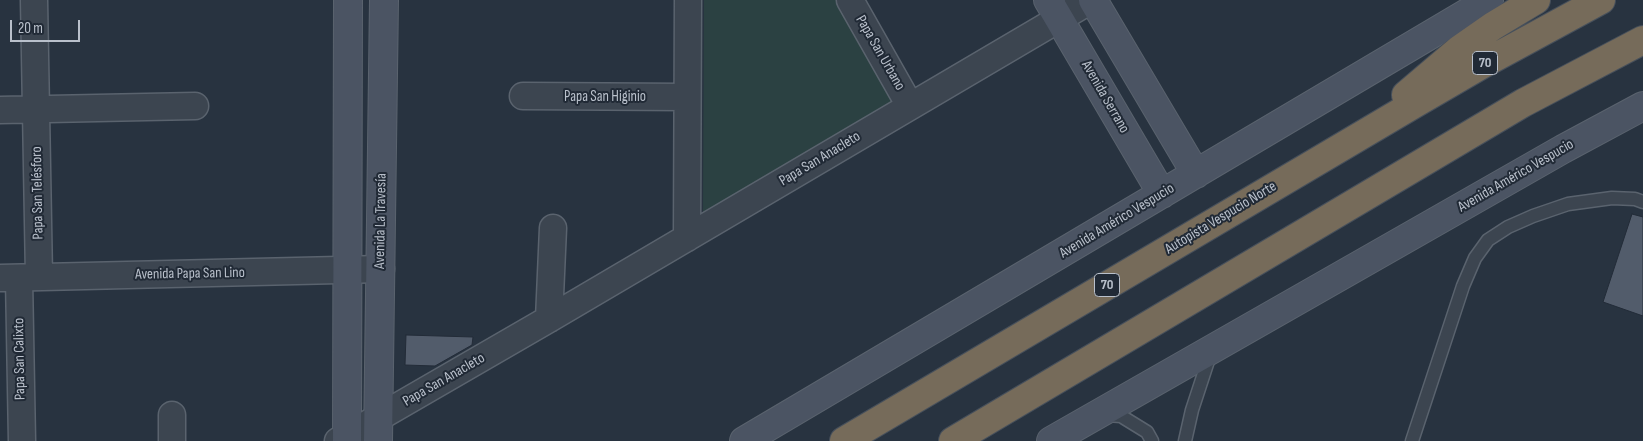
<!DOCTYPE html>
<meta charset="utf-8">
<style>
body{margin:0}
#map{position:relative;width:1643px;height:441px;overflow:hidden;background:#283340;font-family:"Sofia Sans Condensed",sans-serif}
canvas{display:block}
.scale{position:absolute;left:10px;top:20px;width:70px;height:22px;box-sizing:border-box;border:2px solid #b9c0cb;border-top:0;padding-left:6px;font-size:15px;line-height:18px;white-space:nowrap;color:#b9c0cb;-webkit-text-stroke:4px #212a36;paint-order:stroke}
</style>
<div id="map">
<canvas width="1643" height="441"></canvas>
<div class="scale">20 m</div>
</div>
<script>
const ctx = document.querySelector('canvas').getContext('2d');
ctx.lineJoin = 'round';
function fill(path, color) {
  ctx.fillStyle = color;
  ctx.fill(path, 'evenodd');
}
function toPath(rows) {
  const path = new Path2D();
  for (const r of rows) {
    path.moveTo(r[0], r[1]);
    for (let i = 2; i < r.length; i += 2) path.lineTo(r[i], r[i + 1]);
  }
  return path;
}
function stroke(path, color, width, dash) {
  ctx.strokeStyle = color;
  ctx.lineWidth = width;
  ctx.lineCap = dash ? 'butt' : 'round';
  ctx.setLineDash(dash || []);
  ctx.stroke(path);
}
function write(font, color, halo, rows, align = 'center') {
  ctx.font = font + ' "Sofia Sans Condensed",sans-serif';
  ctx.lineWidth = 4;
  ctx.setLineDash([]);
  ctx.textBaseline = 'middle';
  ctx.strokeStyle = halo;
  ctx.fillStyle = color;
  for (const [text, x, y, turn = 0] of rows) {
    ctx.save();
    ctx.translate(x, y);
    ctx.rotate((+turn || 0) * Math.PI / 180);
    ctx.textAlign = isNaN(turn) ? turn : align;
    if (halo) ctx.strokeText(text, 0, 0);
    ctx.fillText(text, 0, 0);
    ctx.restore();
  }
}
const green = toPath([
 [704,0,836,0,893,102,703,214]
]);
const building = toPath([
 [1632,214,1643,217,1643,316,1603,302,1632,214],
 [406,335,473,337,472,345,435,366,405,365,406,335]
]);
const lane = toPath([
 [1107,415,1121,416,1147,432,1152,441],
 [1185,441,1192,410,1211,352],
 [1412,441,1463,286,1475,258,1488,240,1508,227,1533,216,1568,204,1612,198,1635,199,1643,202]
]);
const street = toPath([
 [34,0,39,277],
 [850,0,910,106],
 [523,96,687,97],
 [0,110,195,106],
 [687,238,688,0],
 [0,278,381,269],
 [19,278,22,441],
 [549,319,553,228],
 [172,415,172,441],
 [338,441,549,319,1091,0]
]);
const secondary = toPath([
 [1048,0,1162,194],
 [1093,0,1196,174],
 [347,441,348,0],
 [378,441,384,0],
 [744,441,1489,0],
 [1051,441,1563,149,1643,106]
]);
const highway = toPath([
 [1406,95,1460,49,1493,26,1536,0],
 [844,441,1416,103,1483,64,1601,0],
 [953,441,1523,103,1643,40]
]);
const shields = [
 [1485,63,25],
 [1107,285,25]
];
const shieldNames = [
 ["70",1485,63],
 ["70",1107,285]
];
const streetNames = [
 ["Papa San Urbano",880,53,60],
 ["Papa San Higinio",605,97],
 ["Avenida Serrano",1105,97,60],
 ["Papa San Anacleto",820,159,-31],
 ["Avenida Américo Vespucio",1516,176,-30],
 ["Papa San Telésforo",38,193,-91],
 ["Autopista Vespucio Norte",1221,218,-31],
 ["Avenida La Travesía",381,221,-89],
 ["Avenida Américo Vespucio",1117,221,-31],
 ["Avenida Papa San Lino",190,274,-1],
 ["Papa San Calixto",20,359,-91],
 ["Papa San Anacleto",444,380,-30]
];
fill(green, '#2b4142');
fill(building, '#525c6b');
stroke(building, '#232c38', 1);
stroke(lane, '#5a636e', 15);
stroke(street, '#5a636e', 29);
stroke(secondary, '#5a636e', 30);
stroke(highway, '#47505b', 30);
stroke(lane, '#3c4550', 12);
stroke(street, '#3c4550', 26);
stroke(secondary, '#4b5463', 28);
stroke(highway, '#766b5a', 28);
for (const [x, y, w] of shields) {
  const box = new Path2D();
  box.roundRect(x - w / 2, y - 11.5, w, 23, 4);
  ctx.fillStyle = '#212a36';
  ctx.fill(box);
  stroke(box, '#b9c0cb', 1);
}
write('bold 14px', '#b9c0cb', null, shieldNames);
write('15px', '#b9c0cb', '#212a36', streetNames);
</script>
